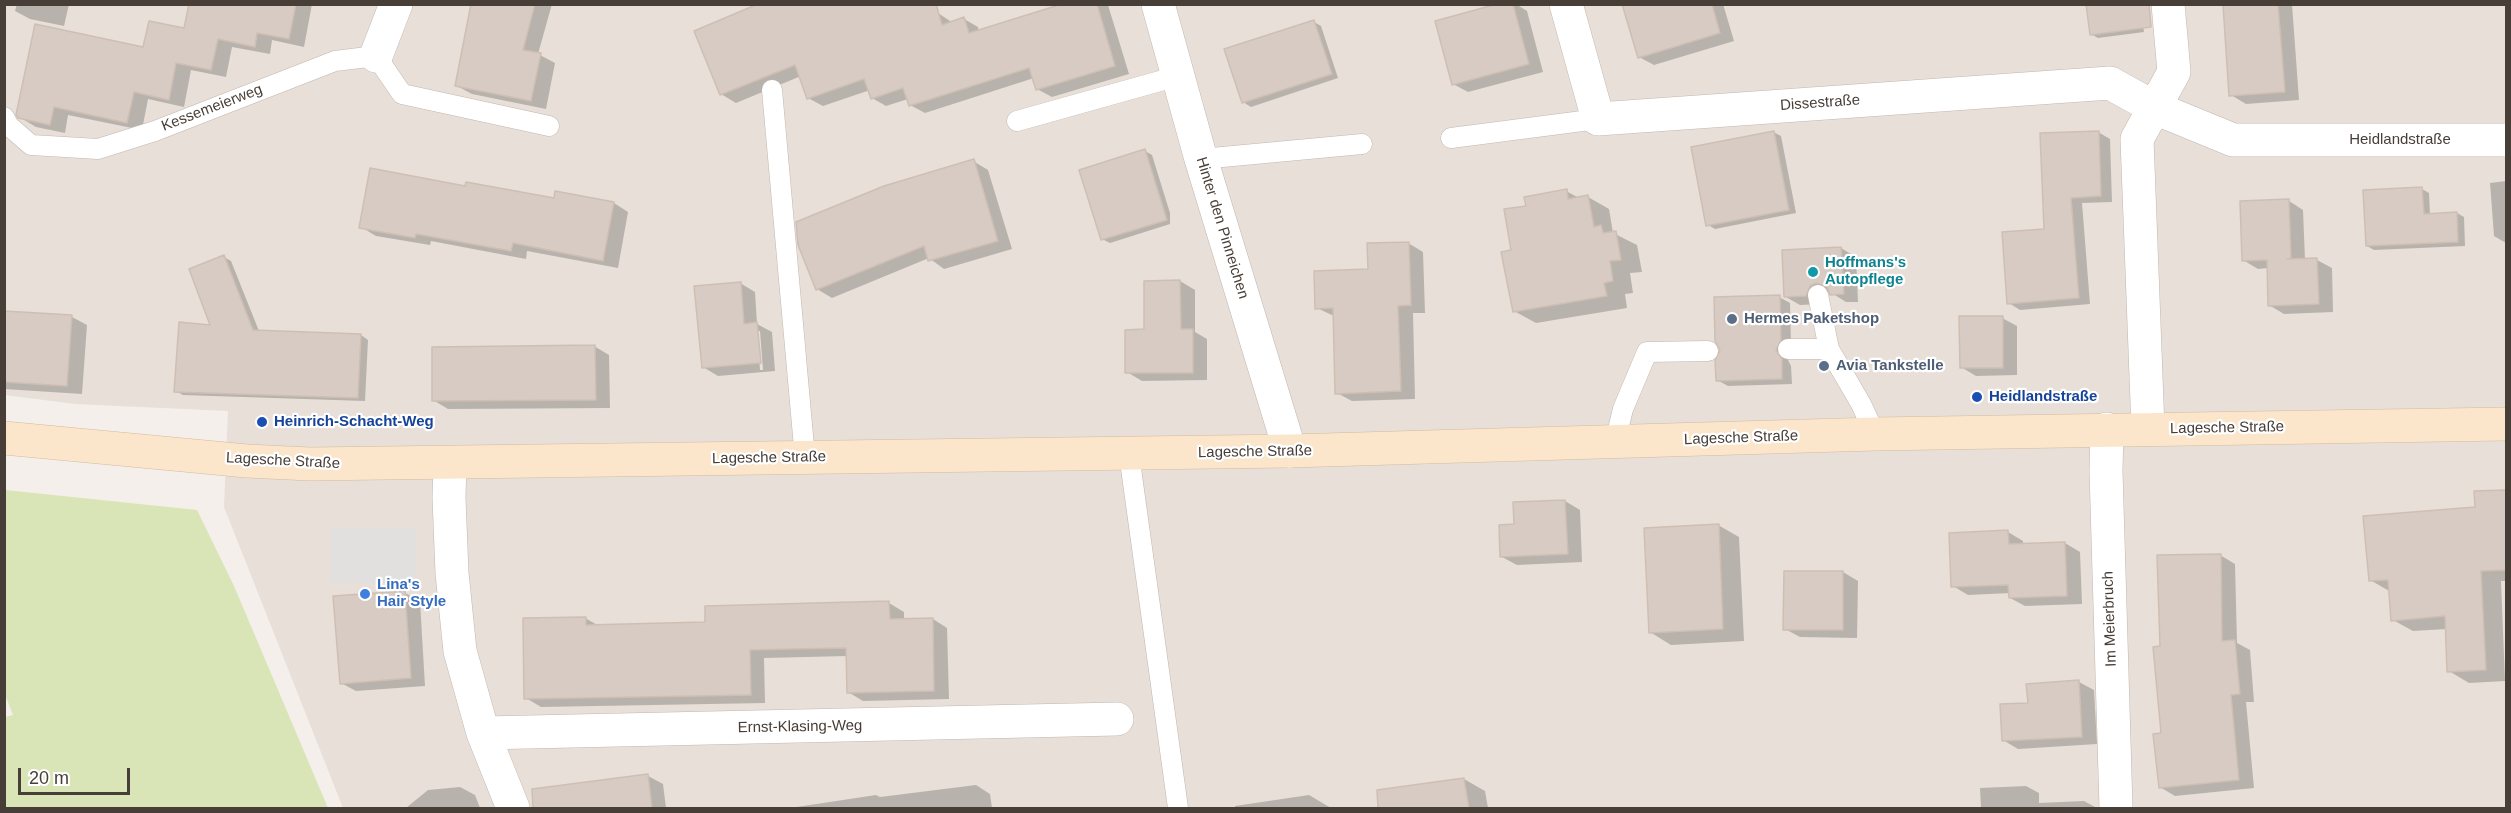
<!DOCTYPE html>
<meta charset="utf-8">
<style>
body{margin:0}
#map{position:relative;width:2511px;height:813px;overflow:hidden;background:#f4efea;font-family:Helvetica,sans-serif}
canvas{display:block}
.frame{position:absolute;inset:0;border:6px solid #473e38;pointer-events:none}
.scale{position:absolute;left:18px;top:768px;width:112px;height:27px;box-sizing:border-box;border:3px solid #473e38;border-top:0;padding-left:8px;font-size:18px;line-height:21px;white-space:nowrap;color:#473e38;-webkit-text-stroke:4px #fff;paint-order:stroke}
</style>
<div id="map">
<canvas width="2511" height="813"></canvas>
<div class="frame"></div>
<div class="scale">20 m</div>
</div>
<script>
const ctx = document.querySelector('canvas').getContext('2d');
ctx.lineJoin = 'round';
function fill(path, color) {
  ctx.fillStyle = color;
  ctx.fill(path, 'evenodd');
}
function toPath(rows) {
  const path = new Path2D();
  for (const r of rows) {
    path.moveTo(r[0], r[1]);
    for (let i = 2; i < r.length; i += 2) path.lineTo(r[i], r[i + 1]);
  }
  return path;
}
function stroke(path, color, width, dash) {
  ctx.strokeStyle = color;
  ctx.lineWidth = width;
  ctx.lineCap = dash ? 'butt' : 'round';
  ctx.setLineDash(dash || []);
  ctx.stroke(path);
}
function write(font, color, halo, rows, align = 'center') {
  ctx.font = font + ' Helvetica,sans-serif';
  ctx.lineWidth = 4.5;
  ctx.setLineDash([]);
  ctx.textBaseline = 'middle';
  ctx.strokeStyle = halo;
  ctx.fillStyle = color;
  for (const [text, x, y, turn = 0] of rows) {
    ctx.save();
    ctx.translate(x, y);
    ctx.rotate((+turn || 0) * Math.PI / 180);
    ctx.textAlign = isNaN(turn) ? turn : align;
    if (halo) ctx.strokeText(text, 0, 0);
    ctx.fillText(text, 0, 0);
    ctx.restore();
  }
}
const residential = toPath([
 [5,5,2506,5,2506,808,343,808,224,507,228,411,75,404,5,395]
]);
const green = toPath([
 [5,490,197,510,234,586,328,808,5,808,5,717,13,715,4,692]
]);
const parking = toPath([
 [330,528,415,528,415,583,330,583]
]);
const shadow = toPath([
 [17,4,69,4,64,26,30,19,15,11],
 [190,4,312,4,304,47,272,40,270,54,232,47,226,77,191,70,184,107,148,99,142,130,68,115,65,133,36,127,21,118,144,49,185,29],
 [473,4,552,4,538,54,555,63,546,109,472,94,457,86],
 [1067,4,1108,5,1129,74,1052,97,1037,89,1034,78,925,113,910,105,908,99,886,106,872,98,870,90,823,106,808,98,801,76,736,103,721,94,696,31,938,13,953,23,964,19,978,27,979,32],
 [1503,4,1516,4,1527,11,1543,72,1468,92,1453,84],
 [1624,4,1723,4,1734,41,1654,65,1639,57],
 [2140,4,2144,32,2098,38,2091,34],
 [2225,4,2292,4,2299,100,2246,104,2231,95],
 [1314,22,1321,26,1338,78,1251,107,1243,102],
 [1773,132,1781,136,1796,213,1715,229,1708,225],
 [2098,132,2110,139,2112,202,2082,203,2090,304,2020,310,2009,303],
 [1145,151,1152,155,1170,213,1170,224,1110,243,1102,239],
 [973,161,988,170,1012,249,944,269,929,258,832,298,817,289],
 [2506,181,2506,243,2494,236,2490,183],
 [466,188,555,199,614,203,628,212,618,268,527,251,526,259,431,241,430,245,376,236,361,227],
 [2422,189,2429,193,2430,215,2457,213,2464,217,2465,246,2374,250,2367,246],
 [1566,191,1579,198,1588,197,1609,209,1613,233,1637,245,1642,272,1630,273,1633,293,1625,294,1627,308,1536,323,1514,311,1513,252,1528,207],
 [2289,201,2303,210,2305,260,2317,260,2332,268,2333,312,2284,314,2269,305,2268,268,2258,269,2243,260],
 [1408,243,1423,252,1425,313,1413,313,1415,399,1352,401,1337,393,1334,316,1317,308],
 [1841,248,1856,257,1858,302,1846,302,1830,292,1824,295,1821,304,1800,305,1786,297],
 [224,257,231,261,259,331,361,335,368,340,365,401,183,395,176,391,212,326],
 [1180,281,1195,290,1195,332,1207,339,1207,380,1142,381,1127,372,1146,331],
 [740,283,755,292,757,324,772,332,775,371,718,376,703,367],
 [757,331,760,331,763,370,760,370],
 [1779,297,1790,303,1791,346,1786,356,1791,366,1792,384,1728,386,1717,380],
 [4,312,72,317,87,325,82,394,4,389],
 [2002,318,2017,326,2017,375,1976,376,1961,367],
 [594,346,609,355,610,408,448,409,433,400],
 [2506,491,2506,581,2501,581,2505,681,2469,683,2449,671,2447,629,2413,631,2393,620,2391,592,2370,580,2477,508,2476,493],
 [1565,501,1580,510,1582,562,1517,565,1502,557,1515,526],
 [1718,525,1739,537,1744,641,1671,645,1650,632],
 [2008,532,2023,541,2023,545,2065,543,2080,552,2082,604,2025,606,2010,598,2010,593,1968,595,1953,586],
 [2220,555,2235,564,2237,643,2250,650,2254,702,2246,702,2254,788,2175,796,2160,787,2161,648],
 [1843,572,1858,581,1857,638,1800,637,1785,629],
 [405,593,420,601,425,686,356,691,341,683],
 [889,603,904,612,904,620,933,619,947,628,949,699,863,701,848,692,848,656,764,658,765,703,541,707,526,698,585,618,599,626,706,624],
 [2079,682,2094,690,2097,744,2018,749,2003,740,2029,704],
 [648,776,663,784,666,808,569,808,566,786],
 [1464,779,1485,791,1488,808,1397,808,1394,789],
 [976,785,990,794,992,808,790,808,876,795,880,797],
 [2026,786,2039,793,2039,803,2084,801,2097,808,1981,808,1980,788],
 [460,787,475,795,480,808,406,808,428,790],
 [1309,795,1331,808,1235,808,1235,806]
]);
const building = toPath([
 [189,4,296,4,289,39,257,33,255,47,218,39,211,70,176,63,169,100,134,92,127,123,54,107,50,125,18,118,16,115,35,24,143,47,149,21,184,28,189,4],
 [471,4,535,4,523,50,541,53,531,101,455,86,471,4],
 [758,4,936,4,942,25,964,17,969,33,1062,4,1097,4,1115,66,1036,90,1029,68,909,106,903,88,871,99,864,79,807,99,795,65,720,95,694,31,758,4],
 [1497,4,1513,4,1529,64,1452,85,1435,21,1497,4],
 [1622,4,1712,4,1720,33,1638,58,1622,4],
 [2086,4,2149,4,2151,27,2090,35,2086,4],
 [2223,4,2278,4,2285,92,2229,96,2223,4],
 [1314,20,1332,74,1242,103,1224,49,1314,20],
 [1774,131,1789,210,1706,226,1691,147,1774,131],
 [2099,131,2101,196,2071,198,2079,298,2007,304,2002,232,2044,229,2040,133,2099,131],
 [1145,149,1167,220,1101,240,1079,170,1145,149],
 [974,159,998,241,928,261,924,246,816,290,798,245,796,222,884,186,974,159],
 [370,168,465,186,466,182,554,198,555,191,614,202,603,261,513,243,511,251,416,234,415,238,359,228,370,168],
 [2422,187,2424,214,2457,212,2458,242,2366,246,2363,190,2422,187],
 [1567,189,1568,199,1588,195,1594,227,1601,225,1603,233,1616,231,1621,260,1610,261,1613,281,1604,283,1607,296,1513,312,1501,252,1511,250,1504,209,1526,206,1524,197,1567,189],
 [2289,199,2291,259,2287,259,2317,258,2319,304,2268,306,2267,260,2242,261,2240,201,2289,199],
 [1409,242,1411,305,1398,306,1401,391,1335,394,1333,308,1315,309,1314,271,1368,269,1367,243,1409,242],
 [1841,247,1844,294,1830,295,1827,287,1816,283,1810,286,1806,296,1784,297,1782,250,1841,247],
 [224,255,253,330,361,334,358,398,174,392,179,322,210,325,189,269,224,255],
 [1180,280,1181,329,1193,329,1193,373,1125,373,1125,330,1144,329,1144,281,1180,280],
 [741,282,744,324,757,322,761,363,702,368,694,286,741,282],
 [1780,295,1781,340,1776,350,1782,359,1782,379,1716,381,1715,360,1720,350,1715,341,1714,297,1780,295],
 [4,311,72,315,67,386,4,382,4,311],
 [1959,316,2003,316,2003,368,1960,368,1959,316],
 [595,345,596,400,432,401,432,347,595,345],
 [2506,490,2506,570,2481,571,2486,670,2447,672,2445,616,2391,621,2388,580,2369,581,2363,516,2475,507,2474,491,2506,490],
 [1565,500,1568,554,1500,557,1499,525,1514,524,1513,502,1565,500],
 [1719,524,1723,629,1649,633,1644,528,1719,524],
 [2008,530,2009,544,2065,542,2067,596,2009,598,2008,585,1951,587,1949,533,2008,530],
 [2221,554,2222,641,2235,640,2240,694,2231,695,2239,780,2159,788,2153,734,2161,733,2153,647,2160,646,2157,555,2221,554],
 [1784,571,1843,571,1843,630,1783,630,1784,571],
 [405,591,411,678,340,684,333,596,405,591],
 [889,601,890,619,933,618,934,691,847,693,846,648,789,649,750,650,751,695,524,699,523,618,586,617,586,625,705,622,705,606,889,601],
 [2079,680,2082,737,2002,741,2000,704,2028,703,2026,684,2079,680],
 [648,774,652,808,533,808,532,789,648,774],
 [1464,778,1469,808,1378,808,1377,790,1464,778]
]);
const lane = toPath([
 [772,90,805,458],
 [4,117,9,126,31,145,98,149,155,131,335,61,376,56,402,94,549,126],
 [1017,121,1178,76],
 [1451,138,1598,119],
 [1201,159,1362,144],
 [1818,295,1829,349],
 [1788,349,1829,349,1861,404,1875,434],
 [1615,442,1623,409,1647,352,1708,351],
 [1129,454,1178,808]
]);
const street = toPath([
 [1158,4,1201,159,1290,451],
 [1566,4,1598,119,2110,83,2155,108,2233,140,2506,140],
 [376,56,396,4],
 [2107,429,2106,471,2116,808],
 [2148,429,2137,139,2174,72,2168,4],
 [450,463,449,498,452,573,460,651,483,733,513,808],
 [483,733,1117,719]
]);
const secondary = toPath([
 [4,438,247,461,310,464,1290,451,1875,434,2506,424]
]);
const markers = [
 [1813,272,6,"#0f9aa8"],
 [1732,319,6,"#5c6f8a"],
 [1824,366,6,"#5c6f8a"],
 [1977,397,6,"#1a4fb4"],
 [262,422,6,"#1a4fb4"],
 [365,594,6,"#3f7fe0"]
];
const streetNames = [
 ["Dissestraße",1820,103,-4],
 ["Kessemeierweg",212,108,-21],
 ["Heidlandstraße",2400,140],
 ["Hinter den Pinneichen",1222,228,73],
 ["Lagesche Straße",2227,428,-1],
 ["Lagesche Straße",1741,438,-2],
 ["Lagesche Straße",1255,452,-1],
 ["Lagesche Straße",769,458,-1],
 ["Lagesche Straße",283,461,3],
 ["Im Meierbruch",2110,619,-92],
 ["Ernst-Klasing-Weg",800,727,-1]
];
const cultureNames = [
 ["Hoffmans's",1825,263],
 ["Autopflege",1825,280]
];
const serviceNames = [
 ["Hermes Paketshop",1744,319],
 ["Avia Tankstelle",1836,366]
];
const transitNames = [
 ["Heidlandstraße",1989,397],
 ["Heinrich-Schacht-Weg",274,422]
];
const shopNames = [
 ["Lina's",377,585],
 ["Hair Style",377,602]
];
fill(residential, '#e7dfd8');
fill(green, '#d9e5b6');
fill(parking, '#e2e0de');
fill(shadow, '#0003');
fill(building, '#d8cbc3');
stroke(building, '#cfbfb3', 1.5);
stroke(lane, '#c2b7b0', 21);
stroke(street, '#c2b7b0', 34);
stroke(secondary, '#d3bb9e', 34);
stroke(lane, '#fff', 20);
stroke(street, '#fff', 33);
stroke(secondary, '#fbe6cc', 33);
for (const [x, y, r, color] of markers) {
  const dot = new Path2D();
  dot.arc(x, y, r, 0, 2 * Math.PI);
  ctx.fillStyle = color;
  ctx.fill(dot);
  stroke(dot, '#fff', 2);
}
write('15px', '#473e38', '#fff', streetNames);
write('bold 15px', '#0d838f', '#fff', cultureNames, 'left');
write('bold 15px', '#4e5e75', '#fff', serviceNames, 'left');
write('bold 15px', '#164399', '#fff', transitNames, 'left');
write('bold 15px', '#366cbe', '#fff', shopNames, 'left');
</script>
